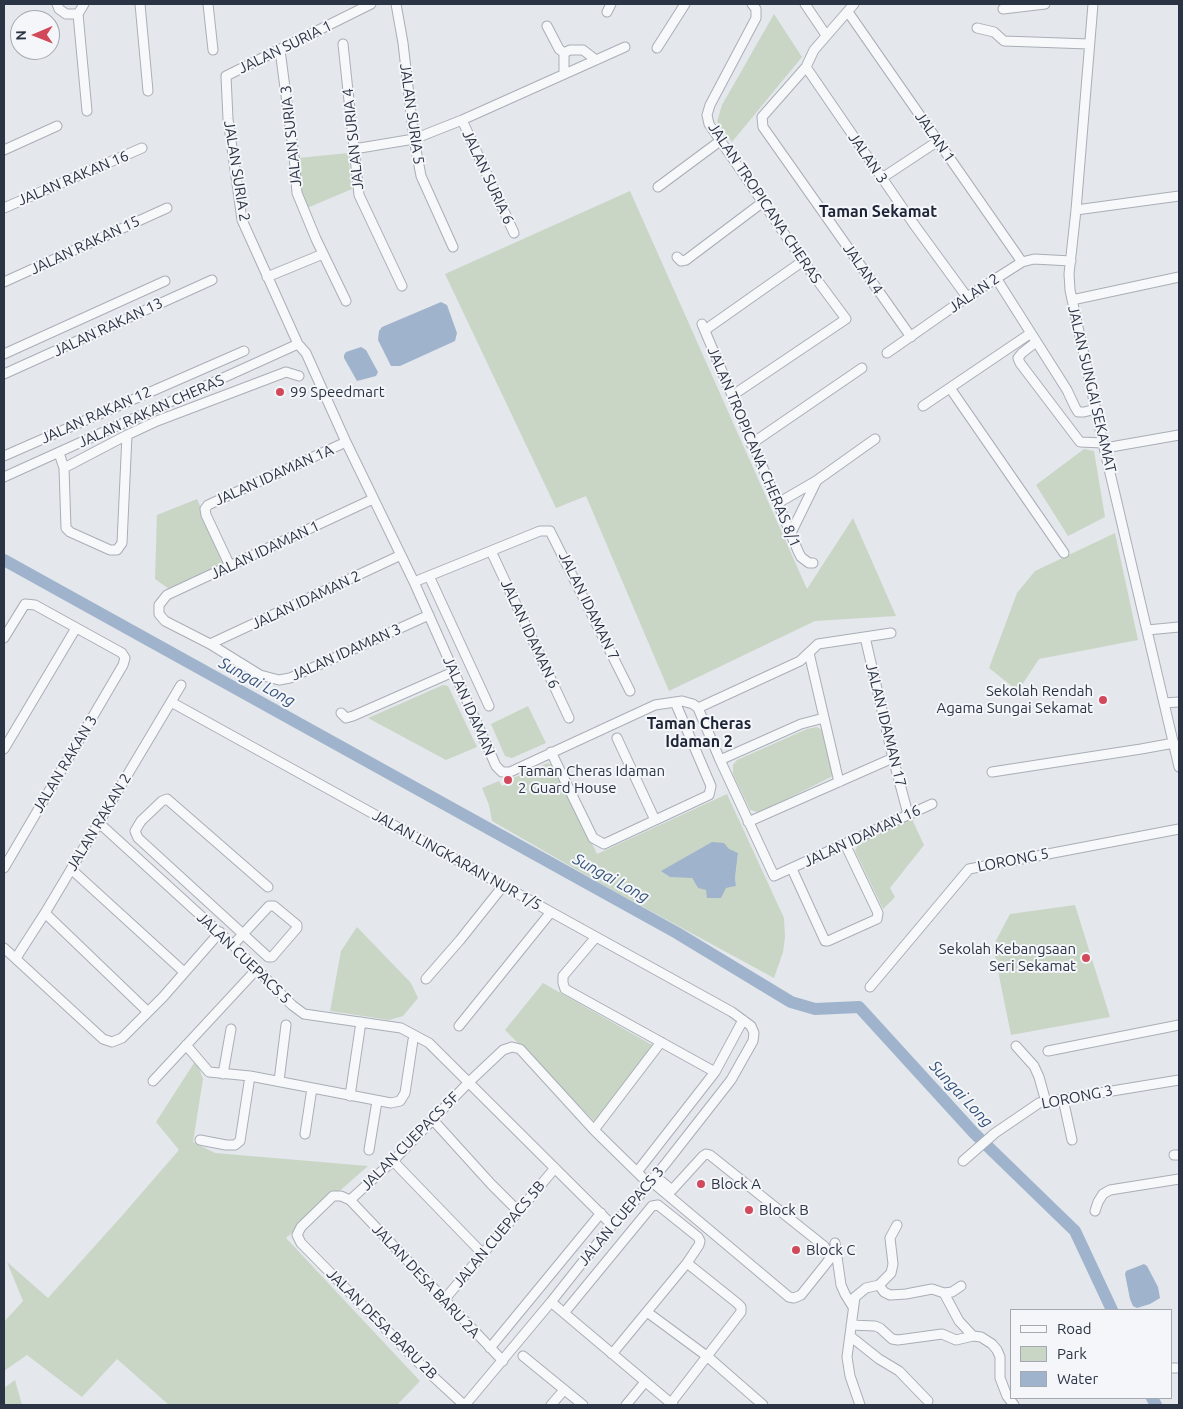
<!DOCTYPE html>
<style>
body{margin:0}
#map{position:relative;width:1183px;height:1409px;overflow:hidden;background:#e4e7ec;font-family:Ubuntu,sans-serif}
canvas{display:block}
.frame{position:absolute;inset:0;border:5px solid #2b3445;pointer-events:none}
.legend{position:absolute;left:1010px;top:1309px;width:162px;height:90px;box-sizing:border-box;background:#f4f6f9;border:1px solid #a4a8b1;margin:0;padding:6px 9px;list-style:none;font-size:15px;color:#2b3445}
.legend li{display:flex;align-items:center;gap:10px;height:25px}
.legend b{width:25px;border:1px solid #a4a8b1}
.north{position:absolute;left:10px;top:10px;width:50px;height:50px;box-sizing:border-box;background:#f4f6f9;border:1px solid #a4a8b1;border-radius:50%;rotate:269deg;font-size:14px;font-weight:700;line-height:20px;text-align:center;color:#2b3445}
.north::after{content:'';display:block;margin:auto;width:18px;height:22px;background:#d1495b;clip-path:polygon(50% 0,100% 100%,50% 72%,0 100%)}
</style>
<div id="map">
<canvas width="1183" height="1409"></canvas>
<div class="frame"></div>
<ul class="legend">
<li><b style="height:6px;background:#f7f8fa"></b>Road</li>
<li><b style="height:14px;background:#c9d6c5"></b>Park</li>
<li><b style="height:14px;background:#9fb4cc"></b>Water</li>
</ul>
<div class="north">N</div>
</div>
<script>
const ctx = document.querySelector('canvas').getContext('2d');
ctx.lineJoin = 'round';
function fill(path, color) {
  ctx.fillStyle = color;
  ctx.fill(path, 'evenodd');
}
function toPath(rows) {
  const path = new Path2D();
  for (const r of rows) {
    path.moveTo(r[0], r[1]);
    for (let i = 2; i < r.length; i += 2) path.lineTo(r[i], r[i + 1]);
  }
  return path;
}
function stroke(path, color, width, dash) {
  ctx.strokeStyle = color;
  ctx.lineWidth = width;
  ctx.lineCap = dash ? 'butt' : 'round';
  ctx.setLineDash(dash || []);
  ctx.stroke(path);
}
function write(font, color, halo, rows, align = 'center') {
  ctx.font = font + ' Ubuntu,sans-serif';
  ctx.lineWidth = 4;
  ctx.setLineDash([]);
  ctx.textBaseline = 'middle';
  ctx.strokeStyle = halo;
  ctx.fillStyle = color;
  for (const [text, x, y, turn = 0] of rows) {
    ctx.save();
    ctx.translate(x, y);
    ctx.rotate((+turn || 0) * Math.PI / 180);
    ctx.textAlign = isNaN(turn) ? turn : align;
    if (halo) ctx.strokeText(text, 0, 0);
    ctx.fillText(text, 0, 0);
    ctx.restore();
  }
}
const green = toPath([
 [774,14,802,57,732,142,717,122,722,105],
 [348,153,352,189,307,208,301,194,298,158],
 [630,191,807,589,853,518,896,616,815,621,669,691,586,496,556,508,445,274],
 [1084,449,1094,451,1105,517,1068,536,1036,485],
 [197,499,226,564,169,589,155,579,157,515],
 [1115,533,1138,640,1039,659,1018,691,989,668,1017,593,1035,571],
 [443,685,448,686,477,747,446,760,368,718],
 [528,706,546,743,512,758,505,756,491,724],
 [817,727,824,731,835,775,763,811,758,812,750,810,733,774,733,765,737,760,807,729],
 [548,763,556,768,597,854,727,794,784,918,785,937,783,952,774,978,610,889,492,821,489,805,482,788,499,781,502,786,513,781,513,778],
 [738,854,735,878,736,886,698,888,692,878],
 [911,817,924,845,890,888,895,897,883,909,855,851,859,842],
 [1075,905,1110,1017,1011,1035,993,946,1010,914],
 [357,927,411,983,418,998,403,1016,389,1020,330,1011,341,951],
 [543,983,654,1046,595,1122,505,1030],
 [196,1060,203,1079,193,1142,215,1153,368,1166,286,1238,420,1381,397,1405,169,1405,117,1359,82,1397,27,1355,4,1371,4,1322,23,1301,7,1262,48,1298,120,1218,179,1150,156,1122],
 [15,1380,22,1405,4,1405,4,1388]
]);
const water = toPath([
 [441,302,447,305,457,333,455,341,400,366,391,366,378,340,379,331,382,327],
 [361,347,366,350,378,372,376,376,357,381,344,358,344,355,346,352],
 [712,842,724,843,729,849,738,853,735,878,736,886,726,888,721,898,707,898,706,890,698,888,692,878,670,877,661,871],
 [1144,1264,1147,1266,1158,1287,1160,1298,1150,1304,1137,1308,1133,1306,1130,1299,1125,1274,1126,1271]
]);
const river = toPath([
 [4,560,677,933,791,1002,815,1009,859,1007,974,1133,1075,1231,1112,1310],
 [1152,1398,1156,1405]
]);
const street = toPath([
 [57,4,59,9,66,14,78,14],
 [84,4,78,14,87,111],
 [140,4,148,91],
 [208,4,213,50],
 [371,4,226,76,228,119,242,220,298,344,306,353,346,442,414,582,496,766,502,772,510,772,655,705,682,701,693,704,698,708,720,760,774,876,932,804],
 [396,4,403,43,414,139,421,176,453,247],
 [805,4,826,35],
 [854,4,814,50,806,67,762,117,763,127,911,337],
 [1093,4,1076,210,1069,274,1070,290,1103,443,1179,767],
 [1003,9,1045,4],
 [607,12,611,4],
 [848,12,1022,262],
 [547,26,559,49,564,53],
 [977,28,994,32,1004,41,1089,44],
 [343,44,359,195,402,286],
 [657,48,685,4],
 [280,50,294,156,297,193,316,239,346,301],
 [806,67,913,223,967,297],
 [564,74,564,53,570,50,583,50,596,60],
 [462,120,514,233],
 [354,149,414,139,462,120,625,47],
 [4,150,57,126],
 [882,178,938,141],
 [658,187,720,141],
 [4,208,142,148],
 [1076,210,1179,196],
 [677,257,681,261,686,260,763,202],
 [267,277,323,254],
 [996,278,1067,390,1075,407,1078,412,1084,412,1096,409],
 [4,282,167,208],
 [1072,300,1179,277],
 [702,324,798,551,801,557,809,563,813,563],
 [705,330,803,261],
 [1036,342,1022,353,1018,358,1020,363,1080,442,1103,443],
 [887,353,967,297,1022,262,1034,259,1071,261],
 [4,354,165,281],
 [4,374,212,280],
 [950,388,1064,553],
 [739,391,846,319,803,261,709,124,707,115,710,105,756,18,756,9,752,4],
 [923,406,1031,333],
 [751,444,862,368],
 [1105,448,1179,435],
 [59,453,64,468,66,528,70,532,110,550,117,550,122,543,127,435],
 [4,456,244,351],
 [64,468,127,435,157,421,286,372,299,376],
 [4,477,298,344],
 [373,499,167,595,159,605,159,614,165,621,210,644,260,675,279,680,290,678,429,615],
 [778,503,816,481,875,439],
 [791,533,816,482],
 [491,551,569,718],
 [230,566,206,515,205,509,208,505,346,442],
 [429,576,489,706],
 [414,582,540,531,550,531,630,691],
 [1147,630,1179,627],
 [865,637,893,758,908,814],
 [4,638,25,604,35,605,122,653,125,658,123,665,4,868],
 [210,644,401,555],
 [809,653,839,782],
 [171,702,732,1012,751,1026,754,1033,753,1041,731,1080,666,1163,629,1208,612,1225,551,1302,465,1405],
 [1164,703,1179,702],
 [698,708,800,661,818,644,891,633],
 [341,713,346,718,353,716,453,672],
 [617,738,655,820],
 [4,749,76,628],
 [551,752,593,838,604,844,709,795,711,786,675,702],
 [720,760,801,724,824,718],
 [992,772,1141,749,1174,743],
 [98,822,233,945,292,1005,304,1014,401,1028,429,1043,612,1225],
 [748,822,893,758],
 [71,869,184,972],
 [792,869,825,941,828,941,877,919,878,913,845,844],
 [45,913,147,1011],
 [596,937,563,976,563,983,565,989,715,1072],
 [233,945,243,934,269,906,274,906,297,925,297,928,272,957,268,957,243,934,138,838,135,831,141,821,162,801,167,799,268,887],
 [4,948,103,1039,112,1042,122,1038,163,997,220,932],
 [16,958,45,913,181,685],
 [426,979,460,940,503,886],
 [870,987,969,869,1179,829],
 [459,1026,551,912],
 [186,1045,209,1072,250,1076,391,1103,400,1101,405,1093,413,1040],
 [1016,1046,1034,1066,1039,1077,1046,1102],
 [1048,1051,1179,1025],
 [223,1074,231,1029],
 [153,1081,256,970],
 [279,1081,286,1025],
 [350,1096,361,1022],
 [1063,1099,1072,1140],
 [433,1120,491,1184,518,1211],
 [594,1130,661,1042],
 [305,1134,312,1088],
 [200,1140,226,1145,235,1145,240,1141,250,1076],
 [369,1150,377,1101],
 [1174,1155,1179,1155],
 [393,1161,482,1253],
 [963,1161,995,1133,1039,1103,1179,1080],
 [637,1172,715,1072,743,1020],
 [651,1181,789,1297,794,1298,801,1295,829,1260,829,1255,824,1246,710,1155,706,1154,703,1156,672,1190,655,1176],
 [350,1200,393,1161,469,1082,503,1050,512,1047,520,1049,594,1130,649,1184],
 [1095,1211,1098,1202,1103,1194,1110,1190,1179,1179],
 [835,1243,841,1285,845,1294,853,1307],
 [879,1285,884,1292,890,1295,906,1294,932,1289,944,1293,952,1292,961,1286],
 [944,1293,959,1321,973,1336],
 [444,1300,555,1168],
 [551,1302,673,1405],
 [647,1312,708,1357,763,1405],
 [564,1313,652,1206,658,1205,698,1237,700,1241,699,1245,687,1263,612,1354],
 [851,1325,875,1326,880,1328,892,1339,898,1340,942,1334,956,1340,973,1336,981,1337,992,1344,997,1350,1000,1357,1000,1378,1007,1396,1014,1405],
 [850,1336,879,1359,899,1371,928,1401],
 [490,1348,601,1213],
 [523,1356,583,1405],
 [1172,1368,1179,1368],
 [671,1403,741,1312,741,1307,737,1303,687,1263],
 [464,1405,425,1369,301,1243,297,1235,301,1227,333,1196,341,1196,350,1200,503,1361],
 [551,1405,564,1390],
 [626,1405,645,1382],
 [860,1405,850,1376,847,1357,855,1297,866,1288,879,1285,891,1273,893,1264,890,1238,897,1225]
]);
const markers = [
 [280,392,5,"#d1495b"],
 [1103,700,5,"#d1495b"],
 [508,780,5,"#d1495b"],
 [1086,958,5,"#d1495b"],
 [701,1184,5,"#d1495b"],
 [749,1210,5,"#d1495b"],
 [796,1250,5,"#d1495b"]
];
const streetNames = [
 ["JALAN SURIA 1",285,47,-26],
 ["JALAN SURIA 5",412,114,82],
 ["JALAN SURIA 3",291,136,-96],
 ["JALAN 1",935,137,55],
 ["JALAN SURIA 4",353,139,-96],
 ["JALAN 3",868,158,56],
 ["JALAN SURIA 2",237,171,81],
 ["JALAN SURIA 6",488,177,65],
 ["JALAN RAKAN 16",73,178,-23],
 ["JALAN TROPICANA CHERAS",765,203,56],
 ["JALAN RAKAN 15",85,245,-25],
 ["JALAN 4",863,269,55],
 ["JALAN 2",974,293,-34],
 ["JALAN RAKAN 13",108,327,-25],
 ["JALAN SUNGAI SEKAMAT",1092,389,77],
 ["JALAN RAKAN CHERAS",151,411,-24],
 ["JALAN RAKAN 12",96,415,-24],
 ["JALAN TROPICANA CHERAS 8/1",754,447,67],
 ["JALAN IDAMAN 1A",274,475,-24],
 ["JALAN IDAMAN 1",265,550,-25],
 ["JALAN IDAMAN 2",306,600,-25],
 ["JALAN IDAMAN 7",589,606,64],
 ["JALAN IDAMAN 6",530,634,65],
 ["JALAN IDAMAN 3",346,652,-24],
 ["JALAN IDAMAN",469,706,66],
 ["JALAN IDAMAN 17",886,725,76],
 ["JALAN RAKAN 3",65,764,-59],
 ["JALAN RAKAN 2",99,822,-59],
 ["JALAN IDAMAN 16",862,836,-25],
 ["JALAN LINGKARAN NUR 1/5",457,860,29],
 ["LORONG 5",1013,860,-11],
 ["JALAN CUEPACS 5",244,958,44],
 ["LORONG 3",1077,1097,-11],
 ["JALAN CUEPACS 5F",410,1141,-45],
 ["JALAN CUEPACS 3",621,1216,-50],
 ["JALAN CUEPACS 5B",499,1234,-50],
 ["JALAN DESA BARU 2A",426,1281,47],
 ["JALAN DESA BARU 2B",382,1324,45]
];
const poiNames = [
 ["99 Speedmart",290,392],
 ["Sekolah Rendah",1093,691,"right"],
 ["Agama Sungai Sekamat",1093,708,"right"],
 ["Taman Cheras Idaman",518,771],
 ["2 Guard House",518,788],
 ["Sekolah Kebangsaan",1076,949,"right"],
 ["Seri Sekamat",1076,966,"right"],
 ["Block A",711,1184],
 ["Block B",759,1210],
 ["Block C",806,1250]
];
const neighbourhoodNames = [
 ["Taman Sekamat",878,212],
 ["Taman Cheras",699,724],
 ["Idaman 2",699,742]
];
const waterNames = [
 ["Sungai Long",257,682,29],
 ["Sungai Long",611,878,29],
 ["Sungai Long",961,1094,47]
];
fill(green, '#c9d6c5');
fill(water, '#9fb4cc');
stroke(river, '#9fb4cc', 12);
stroke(street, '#a9aeb7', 11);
stroke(street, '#f7f8fa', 9);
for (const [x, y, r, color] of markers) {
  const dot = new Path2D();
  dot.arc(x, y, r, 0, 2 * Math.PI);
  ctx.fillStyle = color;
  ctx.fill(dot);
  stroke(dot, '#f4f6f9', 2);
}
write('15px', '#2b3445', '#f4f6f9', streetNames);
write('15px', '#2b3445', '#f4f6f9', poiNames, 'left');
write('bold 16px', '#1d2536', '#f4f6f9', neighbourhoodNames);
write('italic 16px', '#34527a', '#f4f6f9', waterNames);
</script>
